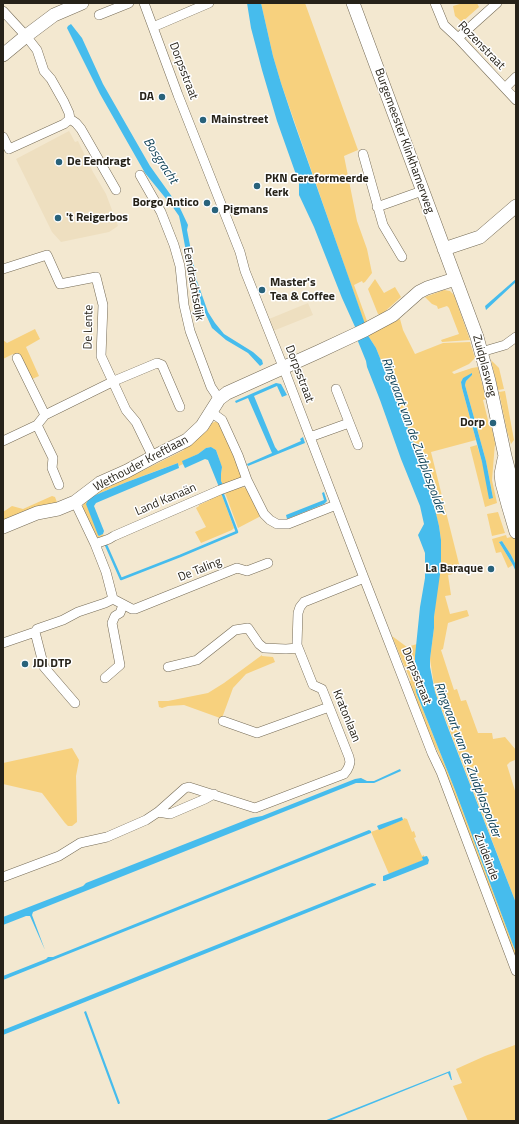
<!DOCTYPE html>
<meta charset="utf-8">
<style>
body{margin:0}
#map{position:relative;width:519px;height:1124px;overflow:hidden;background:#f3e8d0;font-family:"Titillium Web",sans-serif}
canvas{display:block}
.frame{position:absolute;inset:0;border:4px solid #262219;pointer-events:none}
</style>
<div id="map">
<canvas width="519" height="1124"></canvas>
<div class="frame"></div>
</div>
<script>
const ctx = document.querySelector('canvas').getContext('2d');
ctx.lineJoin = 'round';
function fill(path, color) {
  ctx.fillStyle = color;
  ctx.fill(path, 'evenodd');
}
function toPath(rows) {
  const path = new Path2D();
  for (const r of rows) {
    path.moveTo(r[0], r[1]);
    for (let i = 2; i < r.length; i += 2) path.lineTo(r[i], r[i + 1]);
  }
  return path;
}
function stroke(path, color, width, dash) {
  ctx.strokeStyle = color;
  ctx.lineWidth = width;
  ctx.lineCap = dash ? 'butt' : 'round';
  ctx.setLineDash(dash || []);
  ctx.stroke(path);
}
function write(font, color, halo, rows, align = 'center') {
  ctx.font = font + ' "Titillium Web",sans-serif';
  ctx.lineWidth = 3;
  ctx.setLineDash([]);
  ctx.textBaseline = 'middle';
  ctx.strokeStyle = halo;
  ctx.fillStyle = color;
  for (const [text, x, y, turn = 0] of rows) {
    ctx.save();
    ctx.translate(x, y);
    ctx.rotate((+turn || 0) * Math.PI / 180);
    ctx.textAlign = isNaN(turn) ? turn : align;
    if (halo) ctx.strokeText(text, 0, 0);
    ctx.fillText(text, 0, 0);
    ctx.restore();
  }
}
const built = toPath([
 [69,131,75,142,78,141,93,172,106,194,118,226,109,232,61,242,52,232,16,159],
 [308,303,313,315,273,331,269,319]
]);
const green = toPath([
 [261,3,305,3,358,150,344,156,357,221,367,249,372,273,365,282,363,283,362,281,354,285,367,321,365,325,281,83,273,56],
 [463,3,477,3,479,7,462,22,455,16,453,6],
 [375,279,384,293,395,287,401,297,381,315,378,314,368,289],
 [444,290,450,291,454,295,470,340,442,342,441,340,459,334,449,308,447,306,438,309,437,306,432,304,425,297],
 [400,319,403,330,415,354,443,343,470,342,475,358,469,364,452,372,454,374,472,368,478,367,486,399,483,400,489,424,491,424,495,443,492,480,497,503,485,507,470,447,477,445,493,498,486,461,465,385,466,381,472,375,463,378,461,382,462,388,476,440,431,452,461,572,448,575,451,595,445,596,450,614,467,610,469,616,448,623,443,649,441,650,454,690,457,689,461,701,466,700,478,733,492,733,493,739,505,737,516,750,515,760,510,762,507,765,516,794,516,903,435,692,430,659,434,628,434,617,441,540,439,526,426,476,413,441,376,348,367,334],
 [35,329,40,339,26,347,39,376,30,380,18,357,13,354,3,359,3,340,7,343],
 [491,360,499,368,504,389,498,390],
 [505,391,514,440,511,444,507,431,499,392],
 [217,421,221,424,241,471,241,477,237,481,223,485,221,481,221,474,222,467,220,463,218,455,216,450,211,447,206,448,198,454,183,461,183,464,179,466,178,463,156,471,127,482,93,496,88,500,99,536,103,534,105,538,101,539,97,537,83,509,83,501,101,486,139,469,140,472,184,450,182,447,205,429,207,431,212,423],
 [240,486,248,489,260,515,259,517,238,528,224,490],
 [221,493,234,528,232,530,201,543,195,532,206,527,196,508,199,506,199,505,210,500,209,497],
 [52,496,55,497,58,505,3,522,3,512,12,506,23,509],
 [498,512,505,533,492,536,487,514],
 [506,535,507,538,515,536,516,539,516,565,511,555,502,541,499,542,513,565,508,568,501,552,496,553,492,539],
 [392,636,407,647,417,644,415,678,416,692,455,790,516,953,516,961,443,768,439,754,431,739,409,682,411,681,403,663],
 [262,655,262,656,273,657,275,662,246,674,233,688,222,718,220,718,184,705,168,706,162,708,159,707,158,701,168,701,208,693,224,683],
 [72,748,79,760,76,776,77,822,72,826,68,826,65,823,42,793,3,784,3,763],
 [404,818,407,819,412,832,414,831,416,837,414,838,422,856,424,855,424,857,423,857,424,860,389,874,371,832,403,820],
 [515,1045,516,1046,516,1121,468,1121,453,1086,462,1083,456,1069,485,1056]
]);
const water = toPath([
 [247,3,261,3,273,56,281,83,294,122,351,284,365,324,367,334,376,348,413,441,426,476,434,505,439,526,441,540,441,567,434,617,434,628,430,659,430,667,435,692,447,725,516,903,516,953,455,790,416,692,415,678,415,656,420,607,425,578,425,553,418,535,424,524,420,506,401,459,380,400,367,367,366,361,357,339,356,329,342,298,314,227,299,195,299,183,277,121,262,70,251,28],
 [71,24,82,38,103,84,150,166,180,208,188,225,187,230,197,281,208,312,215,323,224,334,253,352,262,360,263,364,260,366,248,353,226,340,212,328,201,304,188,262,181,225,179,216,172,206,145,173,100,94,67,28,68,26],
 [516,279,516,282,486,310,485,306],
 [472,373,472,375,466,381,465,385,486,461,493,498,489,499,482,462,462,388,461,382,463,378],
 [276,383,281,384,287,395,282,397,277,386,254,396,275,447,278,451,301,441,300,439,303,437,305,443,248,466,247,464,272,453,248,398,236,403,235,401],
 [211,447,216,450,222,467,221,474,221,481,223,485,219,487,208,460,205,459,185,468,183,464,182,461,198,454,206,448],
 [178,463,179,468,96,503,94,506,104,531,103,534,99,536,98,535,86,504,88,500,93,496,127,482],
 [324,492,327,501,324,504,287,519,286,515,324,500,322,493],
 [502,541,511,555,516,565,516,572,513,565,499,542],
 [400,769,401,771,374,783,356,783,33,912,32,915,45,950,30,916,26,916,3,925,3,917,83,886,86,883,251,818,262,816,355,779,361,778,367,781,374,781],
 [402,817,403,820,379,830,377,826,379,825],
 [369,830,371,831,371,833,3,980,3,976,46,959,48,957,53,957],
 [427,856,429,860,428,864,385,881,383,881,383,876,423,860,422,857],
 [372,883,376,884,376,885,3,1035,3,1030],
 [86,1011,120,1103,119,1104,118,1104,84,1012],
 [450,1071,452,1080,451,1080,448,1073,329,1121,324,1121]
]);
const stream = toPath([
 [106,545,121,579,180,556,237,532,222,492]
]);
const street = toPath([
 [144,3,178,95,240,252,245,271,282,364,364,578,432,753,441,772,516,971],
 [435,3,444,25,458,38,516,100],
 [3,11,26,36,37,50,44,71,51,79,64,102,69,113,70,119],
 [99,15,129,3],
 [153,27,209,3],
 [458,38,497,3],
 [505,88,516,77],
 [70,119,76,123,81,129,116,190],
 [3,137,9,149,64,124,70,119],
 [363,154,383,225,402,257],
 [140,175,161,212,174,245,180,266,184,305,190,331,211,387,219,399],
 [377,207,422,191],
 [3,269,47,255,60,284,96,277,103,305,101,356,126,410,136,422,153,457],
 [481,352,505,345,516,337],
 [17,358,45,415],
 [336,389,358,445],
 [211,412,222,420,238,455,247,480,264,514,270,520,277,524,288,524,336,505],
 [37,425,53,458,52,468,59,485],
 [310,437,349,423],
 [3,441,37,425,45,415,114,381,157,363,162,365,180,407],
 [75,502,95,544,106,572,113,599],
 [95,544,109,539,114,536,220,490,247,480],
 [113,599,132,609,135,609,237,568,247,571,268,563],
 [35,632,44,667,75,703],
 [3,643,35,632,37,629,63,620,78,612,105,603,113,599],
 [168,667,197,660,235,630,248,628,259,644,264,648,286,649,298,648],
 [105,678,120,665,112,623,115,616,120,613,123,605],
 [223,721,257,733,329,707],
 [158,812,170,814,205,799,214,794],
 [3,877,59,856,80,843,107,837,146,820,158,812,185,788,189,787,255,808,344,774,347,770,349,766,350,762,349,757,322,689,313,685,297,645,298,613,300,607,304,602,364,578]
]);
const secondary = toPath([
 [353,3,477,337,489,381,505,456,516,499],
 [3,55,26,36,54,15,82,3],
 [444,249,480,237,516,206],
 [504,459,501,474,502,483,508,505,516,532],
 [3,527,37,513,58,509,75,502,100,483,127,471,153,457,187,440,202,426,219,399,227,393,318,352,365,330,393,315,419,292,427,288,455,279]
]);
const markers = [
 [162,97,4,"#28627b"],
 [203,120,4,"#28627b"],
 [59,162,4,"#28627b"],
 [257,186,4,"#28627b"],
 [207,203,4,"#28627b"],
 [215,210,4,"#28627b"],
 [58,218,4,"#28627b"],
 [262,290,4,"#28627b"],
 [493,423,4,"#28627b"],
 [491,569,4,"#28627b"],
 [25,664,4,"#28627b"]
];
const streetNames = [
 ["Rozenstraat",481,46,46],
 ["Dorpsstraat",183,71,69],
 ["Burgemeester Klinkhamerweg",404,141,70],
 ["Eendrachtsdijk",193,284,80],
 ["De Lente",89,327,-89],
 ["Zuidplasweg",484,366,75],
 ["Dorpsstraat",299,374,69],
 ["Wethouder Kreftlaan",141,464,-28],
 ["Land Kanaän",166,500,-23],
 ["De Taling",200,570,-22],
 ["Dorpsstraat",416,676,68],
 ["Kratonlaan",346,716,68],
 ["Zuideinde",486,857,69]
];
const poiNames = [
 ["DA",154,97,"right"],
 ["Mainstreet",211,120],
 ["De Eendragt",67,162],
 ["PKN Gereformeerde",265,179],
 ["Kerk",265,193],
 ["Borgo Antico",199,203,"right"],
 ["Pigmans",223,210],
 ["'t Reigerbos",66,218],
 ["Master's",270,283],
 ["Tea & Coffee",270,297],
 ["Dorp",485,423,"right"],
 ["La Baraque",483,569,"right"],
 ["JDI DTP",33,664]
];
const waterNames = [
 ["Bosgracht",160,161,57],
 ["Ringvaart van de Zuidplaspolder",413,436,70],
 ["Ringvaart van de Zuidplaspolder",467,760,69]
];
fill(built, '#eedfc0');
fill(green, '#f7d17e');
fill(water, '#46bced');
stroke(stream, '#46bced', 2.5);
stroke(street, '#756b56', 10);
stroke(secondary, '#756b56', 14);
stroke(street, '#fff', 9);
stroke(secondary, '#fff', 13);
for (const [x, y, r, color] of markers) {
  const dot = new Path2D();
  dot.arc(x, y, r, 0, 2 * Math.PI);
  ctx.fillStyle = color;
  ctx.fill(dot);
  stroke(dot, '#fff', 1.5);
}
write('12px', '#262219', '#fff', streetNames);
write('bold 12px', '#262219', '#fff', poiNames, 'left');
write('italic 13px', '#0f4156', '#fff', waterNames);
</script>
